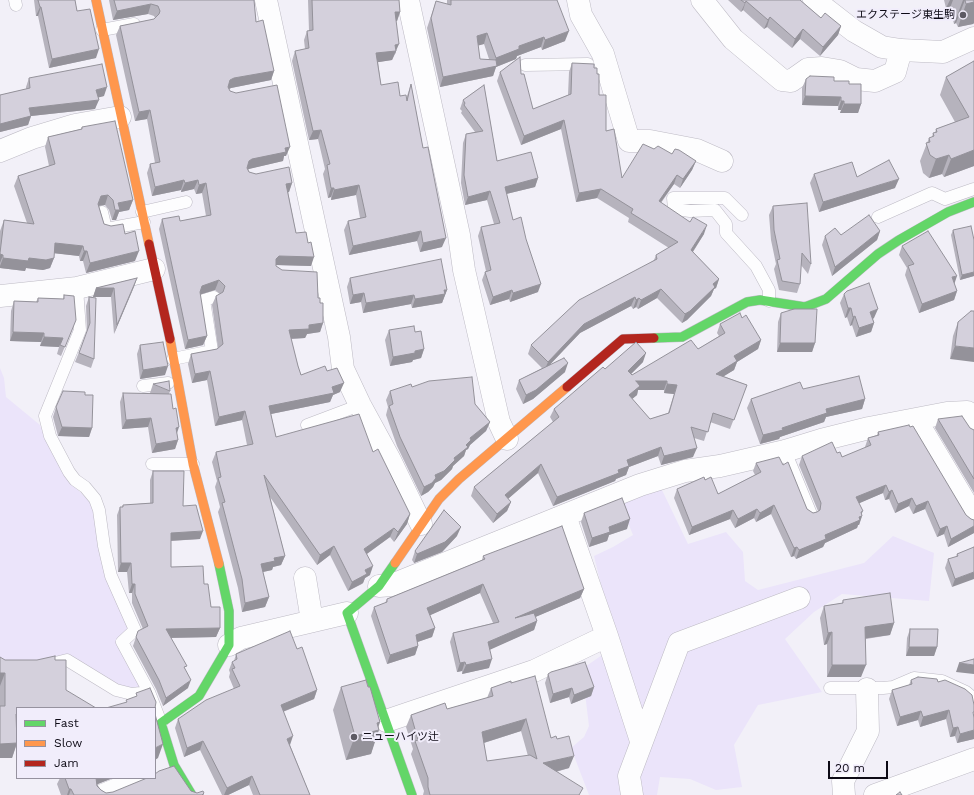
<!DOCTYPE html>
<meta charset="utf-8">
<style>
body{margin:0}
#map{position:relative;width:974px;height:795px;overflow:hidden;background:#f2f0f8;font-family:"Work Sans",sans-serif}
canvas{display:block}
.legend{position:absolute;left:16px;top:707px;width:140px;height:72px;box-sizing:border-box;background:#f1edfb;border:1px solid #96929f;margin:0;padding:5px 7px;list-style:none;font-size:12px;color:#0d0a15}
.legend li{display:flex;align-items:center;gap:8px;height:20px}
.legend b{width:20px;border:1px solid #96929f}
.scale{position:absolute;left:828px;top:761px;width:60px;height:18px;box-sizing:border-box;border:2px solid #0d0a15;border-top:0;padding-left:5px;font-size:12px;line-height:14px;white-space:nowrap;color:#0d0a15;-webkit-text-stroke:3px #f1edfb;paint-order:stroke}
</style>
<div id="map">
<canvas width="974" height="795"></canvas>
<ul class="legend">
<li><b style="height:5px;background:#63d668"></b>Fast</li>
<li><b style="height:5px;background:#ff974d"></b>Slow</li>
<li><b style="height:5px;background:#b3261e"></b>Jam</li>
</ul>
<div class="scale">20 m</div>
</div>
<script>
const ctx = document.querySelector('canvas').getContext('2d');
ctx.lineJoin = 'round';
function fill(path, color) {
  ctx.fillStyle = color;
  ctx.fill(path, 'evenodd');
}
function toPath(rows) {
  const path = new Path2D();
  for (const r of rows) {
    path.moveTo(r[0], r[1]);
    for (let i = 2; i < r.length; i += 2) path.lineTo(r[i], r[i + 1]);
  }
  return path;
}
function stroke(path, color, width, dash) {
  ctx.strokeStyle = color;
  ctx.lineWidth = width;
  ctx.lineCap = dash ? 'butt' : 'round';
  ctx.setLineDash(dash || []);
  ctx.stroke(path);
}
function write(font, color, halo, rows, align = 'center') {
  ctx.font = font + ' "Work Sans","Noto Sans JP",sans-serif';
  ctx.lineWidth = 4;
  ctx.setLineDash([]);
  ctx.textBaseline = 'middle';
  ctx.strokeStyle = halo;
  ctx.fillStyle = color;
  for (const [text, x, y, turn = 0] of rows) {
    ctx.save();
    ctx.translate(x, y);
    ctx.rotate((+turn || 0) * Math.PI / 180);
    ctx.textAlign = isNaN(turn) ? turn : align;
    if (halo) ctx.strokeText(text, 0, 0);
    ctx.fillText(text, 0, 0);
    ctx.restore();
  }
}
const green = toPath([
 [0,368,4,378,6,397,40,425,52,453,68,480,94,506,129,630,119,641,143,687,129,689,113,684,69,654,39,661,0,664],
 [661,488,688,544,726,532,743,552,745,581,758,590,864,563,893,536,934,553,929,601,842,594,814,612,785,639,822,692,758,705,734,745,742,787,716,790,690,779,660,777,657,795,589,795,571,748,584,737,589,726,582,669,605,653,613,619,601,585,594,556,613,547,633,535,620,503]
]);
const lane = toPath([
 [15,0,16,5],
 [102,30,134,24],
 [525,65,588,64],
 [102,212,106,229,144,222],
 [142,212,186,202],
 [742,215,725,198,673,198,674,209,690,211,715,210,726,224,726,233,756,266,769,290,769,301],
 [878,217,932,193,945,199,974,189],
 [77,288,80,330,45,416,50,436,69,472,75,480,85,487,95,499,99,510,104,546,111,576,135,630,122,642,149,692,161,723],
 [173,359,212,351,204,300,214,297],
 [143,386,168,383],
 [307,425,360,405],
 [785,451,811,514],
 [152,464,193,464],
 [51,664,67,660,116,690,132,694,149,692],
 [830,688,883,688,893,687,914,678,942,681,966,692,974,699]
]);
const street = toPath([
 [266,0,339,337,343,369,360,405,390,460,421,524],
 [408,0,459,235,464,270,499,422,507,439],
 [578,0,581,15,603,54,629,141,650,141,697,150,722,161],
 [702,0,733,39,782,80,791,81,808,69,822,68,840,71,856,79,875,81,895,72,901,50],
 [814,0,854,31,882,47,901,50,943,52,974,38],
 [0,151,32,138,75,125,120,117],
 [0,296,77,288,154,269],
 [916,420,974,517],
 [565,516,607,636,641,741],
 [305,578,312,621],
 [379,586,392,585,640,485,685,471,720,466,785,451,821,440,869,428,947,413,967,412,974,427],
 [229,645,241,638,347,613],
 [386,721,534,671,607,636],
 [103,795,144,778],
 [632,795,629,776,679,643,799,598],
 [844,795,843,781,868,731,867,689],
 [875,795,974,759]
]);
const fast = toPath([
 [654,338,682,337,747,302,760,300,805,307,826,299,878,254,899,240,948,212,974,202],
 [395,563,379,586,347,613,412,795],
 [192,795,174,765,161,723,199,696,229,645,229,611,219,564]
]);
const slow = toPath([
 [96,0,149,244],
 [170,339,193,464,219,564],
 [395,563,439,499,459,479,567,387]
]);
const jam = toPath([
 [149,244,170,339],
 [567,387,623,339,654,338]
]);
const wall = toPath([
 [34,0,75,0,77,11,96,58,49,68,38,16,36,16],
 [109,0,254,0,256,22,274,71,271,80,231,88,229,89,230,91,286,156,284,156,283,161,248,169,249,172,256,174,292,183,289,192,288,192,296,233,311,266,276,265,276,266,318,298,320,303,323,323,320,332,307,334,305,338,291,339,298,366,301,375,327,371,340,392,333,395,330,402,271,414,276,437,373,452,410,514,407,524,394,542,390,537,367,554,370,575,365,578,363,583,362,584,348,591,330,555,317,565,270,497,285,556,281,565,273,567,272,570,263,572,269,597,265,607,242,612,238,588,218,512,220,507,215,487,217,481,212,462,216,452,247,445,242,420,215,426,207,380,192,383,188,364,191,354,217,349,218,348,212,305,216,296,220,294,215,290,200,294,207,336,203,345,185,349,159,229,162,219,180,221,206,216,202,193,196,194,194,189,181,192,181,190,152,196,147,173,150,164,155,163,147,119,135,121,116,35,120,26,154,19,155,18,154,16,148,14,113,20],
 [308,0,399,0,400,12,397,21,396,21,396,53,395,54,392,60,378,62,381,85,400,96,406,99,411,84,423,148,442,247,420,252,417,241,349,255,344,230,348,221,360,218,356,195,331,200,331,197,328,198,323,174,325,169,318,139,309,140,292,61,295,51,305,49,304,40,307,31,309,31],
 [447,0,557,0,565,41,542,50,541,47,517,56,516,59,496,67,493,76,440,87,427,28,436,1,447,4],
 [484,44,489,59,480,59,478,45],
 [728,0,800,0,821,18,841,26,838,35,820,56,800,39,792,48,767,27,764,29,743,10,741,12],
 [944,0,974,0,974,23,973,24,958,27,956,23,954,24,950,8,946,8],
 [974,61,974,166,944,177,942,174,929,178,923,173,920,161,929,138,932,137,933,133,935,133,936,129,955,122,940,95,946,77],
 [572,63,594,68,597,74,599,95,606,131,622,178,654,149,696,161,692,170,680,188,674,184,661,203,704,234,693,252,719,279,716,288,714,289,711,296,687,320,682,323,657,298,638,309,636,307,633,309,631,306,580,333,550,364,565,372,533,399,523,404,516,389,519,380,542,368,528,354,531,345,654,260,656,255,669,248,628,222,629,218,597,198,576,202,561,129,521,145,497,81,500,72,521,74,533,109,568,95,569,72],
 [29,78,104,96,98,97,95,109,31,116,28,125,0,132,0,95,26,89,26,87],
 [806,79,834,81,849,84,861,104,858,113,840,113,841,110,838,110,838,106,802,105,802,88],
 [484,85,497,161,538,178,535,187,506,194,513,220,538,292,510,302,509,299,490,305,482,280,485,272,486,271,478,236,481,227,494,224,487,200,465,205,461,183,463,143,466,134,475,132,461,113,462,111,460,109,463,100],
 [82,127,133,200,129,210,119,212,116,220,112,220,109,210,105,205,99,206,104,224,125,234,135,261,86,273,83,261,80,261,79,256,54,253,54,258,50,268,43,270,26,268,25,271,0,268,0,231,4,220,27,223,14,186,18,176,49,166,45,147,48,137,81,129],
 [814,174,857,177,895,188,819,212,810,183],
 [773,206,811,264,808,274,801,265,800,284,797,293,779,290,774,269,776,264,771,240,769,215],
 [953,230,974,276,960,280,951,235],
 [880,231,877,240,832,276,822,245,825,236,841,235],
 [902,246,954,283,957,291,954,300,919,313,905,275,907,268,899,255],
 [137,278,114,334,111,297,93,297,94,359,91,368,75,362,87,332,86,306,89,297,93,297,96,288],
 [350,278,447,290,442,303,412,308,411,304,363,313,361,302,350,304,347,287],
 [844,294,874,318,873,319,874,323,871,332,856,337,852,325,850,326,847,317,845,318,840,303],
 [64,295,72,329,61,356,57,354,59,347,40,346,41,342,10,341,11,311,14,301,36,302,38,298,63,299],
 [974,311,950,359,953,336,958,322],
 [781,313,815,343,812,352,777,352,778,322],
 [742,318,761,340,758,349,737,362,734,370,723,376,747,385,730,429,710,422,704,441,694,438,693,457,661,465,658,456,629,467,626,475,616,479,615,481,553,506,538,473,508,499,511,502,507,511,493,523,471,496,474,487,553,422,550,417,554,409,605,369,643,362,631,374,632,375,698,349,719,336,717,333,720,324],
 [638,390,664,390,664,393,674,394,668,413,650,419,632,399,637,395],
 [389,330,415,332,424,349,421,358,413,360,412,362,390,366,385,340],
 [140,345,165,375,140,379,137,354],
 [153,384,170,391,169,394,173,409,178,440,175,449,152,453,148,427,122,429,120,402,123,393,153,394,150,393],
 [412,387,475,404,490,422,486,431,470,445,468,449,466,450,464,456,453,466,452,469,441,480,435,483,433,487,428,492,421,496,397,446,386,415,388,407,386,400,390,391],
 [803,389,865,399,862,409,826,417,824,422,780,437,779,439,760,444,747,408,751,399],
 [85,395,92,428,89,437,58,436,53,417,56,407],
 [938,419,974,430,974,493,935,428],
 [910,427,966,515,971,519,974,520,974,533,948,547,944,534,937,537,925,509,913,514,909,506,895,513,889,499,885,500,883,493,859,503,862,516,859,525,858,525,857,528,825,543,823,547,796,559,794,556,791,557,771,514,756,522,754,518,735,528,730,519,689,535,674,498,677,489,705,480,718,494,755,475,753,471,756,463,783,465,807,509,813,513,817,512,818,511,799,465,802,456,837,453,842,457,865,448,865,447,868,438,877,435,878,432],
 [153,471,183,506,200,539,171,541,171,567,204,584,211,607,220,628,216,637,171,638,185,669,188,688,163,706,156,689,133,646,136,637,143,629,132,603,132,593,129,593,127,572,118,572,117,515,120,507,122,507,123,505,150,503,150,480],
 [584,513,627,529,609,535,607,541,589,547,581,522],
 [457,536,442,552,414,563,412,560,415,551],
 [974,547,952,587,945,568,948,559,956,557,957,554],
 [483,556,584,589,580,598,535,617,537,621,534,630,490,649,489,668,462,674,462,671,457,672,450,642,453,633,493,623,480,593,430,615,435,628,432,637,417,642,418,646,415,655,387,664,371,616,374,607,385,603,387,599,482,560],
 [843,600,894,623,890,635,866,639,861,677,827,677,827,644,824,645,820,618,824,606,842,603],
 [910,629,937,647,934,656,906,656,907,638],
 [297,649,317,690,314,699,283,712,290,745,310,795,253,795,249,785,228,795,222,795,200,750,184,757,175,728,178,719,234,689,229,677,230,673,229,670,232,662,234,661,236,654],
 [0,657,17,708,17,733,16,732,17,743,12,758,0,758],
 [548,674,594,687,591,696,571,704,569,697,550,703,545,683],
 [911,680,938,682,974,739,957,743,955,736,950,737,946,719,920,727,918,720,897,726,889,699,892,690,909,685],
 [511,683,551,738,557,739,569,768,556,772,580,795,423,795,424,791,411,754,413,749,406,727,411,715,447,709,487,698,491,688],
 [521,731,528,756,487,761,484,743],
 [341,687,368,687,380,722,371,754,346,760,333,710],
 [60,778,113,778,97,784,101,790,106,793,191,791,197,793,204,793,204,795,61,795,57,784]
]);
const shadedWall = toPath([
 [950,0,953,0,950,8,946,8],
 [963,0,965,0,956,23,954,24],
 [746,1,743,10,741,12,745,3],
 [974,2,974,23,973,24,958,27,966,4],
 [151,4,148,14,113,20,117,11],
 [40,7,41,7,38,16,36,16],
 [395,12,400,12,397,21,391,22],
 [770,17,767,27,764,29,768,20],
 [841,26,838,35,820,56,823,47],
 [803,29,800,39,792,48,795,39],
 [569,31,565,41,542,50,545,40],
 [487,33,484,44,473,47,477,36],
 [544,37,541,47,517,56,516,59,496,67,493,76,440,87,443,77,493,66,496,58,519,46],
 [399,44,392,60,373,63,376,53,395,45],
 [99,49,96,58,49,68,52,59],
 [274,71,271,80,231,88,227,90,230,80,234,78],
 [107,87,104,96,93,99,96,90],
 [805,96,841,97,838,106,802,105],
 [99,100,95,109,31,116,28,125,0,132,0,124,29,108],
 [841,101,844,101,841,110,838,110],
 [844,104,861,104,858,113,840,113],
 [150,110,147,119,135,121,139,112],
 [564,120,561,129,521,145,524,136],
 [321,130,318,139,309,140,313,131],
 [290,147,286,156,284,156,283,161,249,169,246,171,249,161,252,159,285,148],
 [974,150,974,166,944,177,951,159],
 [949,155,942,174,929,178,936,159],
 [696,161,692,170,680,188,683,179],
 [677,175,674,184,655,210,659,201],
 [538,178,535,187,502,195,505,187],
 [899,179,895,188,819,212,823,202],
 [184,180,181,190,152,196,155,187],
 [198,180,194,189,181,192,185,183],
 [206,183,202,193,196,194,199,185],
 [292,183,289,192,283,194,286,184],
 [359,185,356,195,331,200,334,190],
 [331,188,334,188,331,197,328,198],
 [601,189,597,198,576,202,579,193],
 [490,191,487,200,465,205,468,197],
 [108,195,105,205,97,206,101,196],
 [133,200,129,210,119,212,116,220,112,220,118,203],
 [707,225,704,234,688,259,691,250],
 [421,231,417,241,349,255,353,246],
 [880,231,877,240,832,276,835,267],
 [446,238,442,247,420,252,423,243],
 [55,243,83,246,79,256,52,253],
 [84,251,87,251,83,261,80,261],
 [139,251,135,261,86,273,90,263],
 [0,254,3,255,0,263],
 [279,256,314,257,311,266,276,265,276,259],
 [3,258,54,258,50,268,43,270,26,268,25,271,0,268,0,266],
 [974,272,974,276,960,280,962,275],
 [957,276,954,285,952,277],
 [137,278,134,287,114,334,117,325],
 [719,279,716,288,714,289,711,296,687,320,682,323,685,314,713,284],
 [219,280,215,290,199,295,202,286],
 [541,284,538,292,510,302,513,293],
 [96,288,114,288,111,297,93,297],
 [661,289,657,298,638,309,641,300],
 [444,290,447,290,442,303,412,308,415,299],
 [512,290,509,299,490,305,493,297],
 [957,291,954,300,919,313,922,304],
 [364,293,361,302,350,304,353,295],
 [414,295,411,304,363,313,366,303],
 [635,297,631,306,580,333,544,371,548,362,584,324],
 [639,298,636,307,633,309,636,300],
 [848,308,851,308,847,317,845,318],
 [878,309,874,318,867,321,870,312],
 [855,316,852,325,850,326,853,317],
 [323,323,320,332,307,334,305,338,286,339,289,330,309,325],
 [874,323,871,332,856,337,859,328],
 [13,332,44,333,41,342,10,341],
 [207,336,203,345,185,349,188,340],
 [44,337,63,338,59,347,40,346],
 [761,340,758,349,737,362,734,370,713,383,716,374,734,356],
 [780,343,815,343,812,352,777,352],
 [955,346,974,348,974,362,950,359],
 [424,349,421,358,413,360,412,362,390,366,393,357],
 [646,353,643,362,625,380,628,371],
 [568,363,565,372,533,399,523,404,526,395],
 [168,366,165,375,140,379,143,370],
 [210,371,207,380,192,383,195,374],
 [636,381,667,381,664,390,638,390,637,395,626,404,629,395],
 [344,383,340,392,333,395,330,402,266,415,269,406],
 [667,384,677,385,674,394,664,393],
 [865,399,862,409,826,417,824,422,780,437,779,439,760,444,763,435,782,428,826,409],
 [245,411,242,420,215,426,219,417],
 [151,418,148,427,122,429,126,420],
 [490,422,486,431,470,445,468,449,466,450,464,456,453,466,452,469,441,480,435,483,433,487,428,492,421,496,424,487,435,475,454,458,466,445,470,438],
 [62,427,92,428,89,437,58,436],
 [179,427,176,436,176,428],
 [178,440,175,449,152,453,156,444],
 [661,447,658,456,629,467,626,475,616,479,615,481,553,506,557,497,618,470,627,460],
 [697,448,693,457,661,465,664,456],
 [541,464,538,473,502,504,505,495],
 [886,485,883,493,853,506,856,497],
 [892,490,889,499,885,500,889,492],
 [912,498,909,506,895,513,898,504],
 [928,501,925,509,913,514,916,506],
 [511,502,507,511,493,523,497,514],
 [774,505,771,514,756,522,760,513],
 [757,509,754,518,735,528,738,519],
 [733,510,730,519,689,535,692,527],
 [863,511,860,517,862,516,859,525,858,525,857,528,825,543,823,547,796,559,799,550,825,535],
 [410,514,407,524,394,542,398,532],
 [630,519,627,529,609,535,607,541,589,547,592,538,609,527],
 [947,526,944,534,937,537,940,529],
 [974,526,974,533,948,547,951,539],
 [461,527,457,536,442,552,414,563,417,554],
 [394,528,390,537,361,558,364,549],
 [203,531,200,539,167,541,171,533],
 [334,546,330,555,317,565,320,555],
 [797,547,794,556,791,557,794,548],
 [285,556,281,565,273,567,272,570,258,573,261,564,274,558],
 [121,563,131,563,127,572,118,572],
 [373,566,370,575,365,578,363,583,348,591,352,582,365,570],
 [974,572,974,579,952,587,955,579],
 [132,584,135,584,132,593,129,593],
 [483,584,480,593,424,618,427,608],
 [584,589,580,598,512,627,515,618],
 [269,597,265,607,242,612,245,603],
 [537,621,534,630,485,652,488,642],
 [894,623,890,635,861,639,865,627],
 [220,628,216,637,163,638,166,629],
 [435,628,432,637,412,644,416,635],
 [832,632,827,644,824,645,828,633],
 [418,646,415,655,387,664,390,655],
 [909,647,937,647,934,656,906,656],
 [492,659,489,668,462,674,466,665],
 [465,662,462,671,457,672,460,663],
 [959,663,974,665,974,674,956,672],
 [832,665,866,665,861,677,827,677],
 [0,673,5,673,0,686],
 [191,680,188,688,163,706,166,698],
 [594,687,591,696,571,704,574,695],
 [572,688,569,697,550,703,553,694],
 [317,690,314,699,277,714,281,705],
 [949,710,946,719,920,727,923,717],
 [921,711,918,720,897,726,900,717],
 [526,719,521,731,477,745,482,732],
 [380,722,376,731,379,730,371,754,346,760,355,736,377,723],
 [958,727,955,736,950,737,953,728],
 [974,730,974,739,957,743,960,734],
 [293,736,290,745,284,748,287,739],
 [203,741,200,750,184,757,187,748],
 [17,743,12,758,0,758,0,744],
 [163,744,158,758,155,760,155,748],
 [574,756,569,768,539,776,543,763],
 [252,776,249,785,228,795,224,795,227,788],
 [96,778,113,778,98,784,93,788],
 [69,789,71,789,69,795,67,795]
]);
const building = toPath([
 [38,0,75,0,77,11,90,9,99,49,52,59,41,7,40,7,38,0],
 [114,0,254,0,256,22,263,20,274,71,234,78,230,80,228,87,230,91,236,93,277,85,290,147,285,148,286,152,252,159,249,161,247,168,249,172,256,174,289,167,292,183,286,184,296,233,306,232,308,243,311,242,314,257,279,256,276,259,276,266,282,270,317,272,318,298,320,298,320,303,323,303,323,323,309,325,309,329,289,330,298,366,301,375,325,366,327,371,337,368,344,383,332,387,334,393,269,406,276,437,359,414,373,452,378,449,410,514,398,532,394,528,364,549,373,566,365,570,367,574,365,575,352,582,334,546,320,555,264,475,285,556,274,558,275,561,261,564,269,597,245,603,242,579,222,503,225,502,218,478,221,477,216,452,253,444,245,411,219,417,210,371,195,374,191,354,217,349,223,344,216,296,223,292,225,286,219,280,202,286,200,292,207,336,188,340,162,219,179,216,180,221,211,215,206,183,199,185,198,180,185,183,184,180,155,187,150,164,160,162,150,110,139,112,120,26,154,19,159,14,160,11,158,6,151,4,117,11,114,0],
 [312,0,399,0,400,12,395,12,399,44,395,45,396,51,376,53,381,85,398,82,400,96,406,95,407,101,411,84,423,148,428,147,446,238,423,243,421,231,353,246,348,221,366,217,359,185,334,190,334,188,331,188,327,165,330,164,321,130,313,131,295,51,309,48,307,31,313,30,312,0],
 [451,0,557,0,569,31,545,40,544,37,519,46,519,49,496,58,487,33,477,36,480,59,496,60,497,66,443,77,431,18,436,1,451,5,451,0],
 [741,0,800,0,821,18,825,13,841,26,823,47,803,29,795,39,770,17,768,20,746,1,745,3,741,0],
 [965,0,974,0,974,2,966,4,965,0],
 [520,57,521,74,524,74,533,109,571,94,572,63,594,64,594,68,597,68,597,74,599,74,599,95,606,95,606,131,614,129,622,178,643,144,654,149,658,146,672,154,675,149,679,150,696,161,683,179,677,175,659,201,690,222,693,217,707,225,691,250,719,279,713,284,715,287,690,311,685,314,661,289,641,300,639,298,636,300,635,297,584,324,548,362,531,345,579,300,657,259,656,255,678,242,631,213,633,209,601,189,579,193,564,120,524,136,500,72,520,57],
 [974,61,974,150,951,159,949,155,936,159,930,155,926,143,930,142,929,138,934,136,933,133,937,132,936,129,969,117,946,77,974,61],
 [102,64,107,87,96,90,99,100,29,108,31,116,0,124,0,95,30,88,29,78,102,64],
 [810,76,834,77,834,81,849,81,849,84,861,84,861,104,844,104,844,101,841,101,841,97,805,96,806,79,810,76],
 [484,85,497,161,531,152,538,178,505,187,513,220,521,217,526,239,541,284,513,293,512,290,493,297,485,272,491,270,481,227,500,223,490,191,468,197,464,175,466,134,483,131,464,105,465,103,463,100,484,85],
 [115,121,133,200,118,203,120,210,115,210,113,200,108,195,101,196,98,204,104,224,111,226,123,224,125,234,135,231,139,251,90,263,87,251,84,251,83,246,55,243,54,258,46,260,29,258,28,261,3,258,3,255,0,254,0,253,4,220,34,224,18,176,55,164,48,137,82,129,82,127,115,121],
 [889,160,899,179,823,202,814,174,852,162,857,177,889,160],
 [807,203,811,264,802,253,800,284,782,281,777,260,780,259,774,230,773,206,807,203],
 [869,215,880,231,835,267,825,236,835,228,841,235,869,215],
 [971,226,974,240,974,272,962,275,953,230,971,226],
 [928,231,957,276,952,277,957,291,922,304,908,266,914,264,902,246,928,231],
 [441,259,447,290,444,290,445,294,415,299,414,295,366,303,364,293,353,295,350,278,441,259],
 [137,278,117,325,114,288,96,288,137,278],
 [869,283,878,309,870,312,874,323,859,328,855,316,853,317,851,308,848,308,844,294,847,291,869,283],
 [64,295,74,296,76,320,65,347,60,345,63,338,44,337,44,333,13,332,14,301,38,302,38,298,64,299,64,295],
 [89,297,96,298,94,359,79,353,90,323,89,297],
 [794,309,817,309,815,343,780,343,781,313,794,309],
 [971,311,974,311,974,348,955,346,958,322,971,311],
 [740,313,742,318,746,315,761,340,734,356,737,361,716,374,747,385,734,420,713,413,708,432,691,427,697,448,664,456,661,447,627,460,629,466,618,470,619,473,557,497,541,464,505,495,511,502,497,514,474,487,559,417,554,409,603,367,605,369,636,342,646,353,628,371,632,375,691,340,698,349,725,333,720,324,740,313],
 [636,381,667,381,667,384,677,385,669,413,650,419,629,395,640,386,636,381],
 [414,326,415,332,421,331,424,349,415,351,415,353,393,357,389,330,414,326],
 [163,342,168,366,143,370,140,345,163,342],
 [564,358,568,363,536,390,526,395,519,380,564,358],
 [859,376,865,399,826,409,827,413,782,428,783,430,763,435,751,399,800,382,803,389,859,376],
 [472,377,475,404,490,422,470,438,471,440,466,445,468,447,454,458,455,460,444,471,435,475,436,478,432,483,424,487,400,437,389,406,393,404,390,391,411,384,412,387,429,381,472,377],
 [169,381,170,391,153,384,169,381],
 [63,391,85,392,85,395,93,395,92,428,62,427,56,407,63,391],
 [123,393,171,394,173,409,176,408,179,427,176,428,178,440,156,444,151,418,126,420,123,393],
 [962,416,970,428,974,430,974,479,938,419,962,416],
 [909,425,910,427,913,426,966,515,971,519,974,520,974,526,951,539,947,526,940,529,928,501,916,506,912,498,898,504,892,490,889,492,886,485,856,497,863,511,861,512,862,516,859,517,860,520,825,535,826,539,799,550,797,547,794,548,774,505,760,513,757,509,738,519,733,510,692,527,677,489,704,477,705,480,711,477,718,494,761,472,756,463,779,457,783,465,788,462,807,509,813,513,817,512,820,510,821,503,802,456,832,442,837,453,840,452,842,457,871,445,868,438,879,435,878,432,909,425],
 [153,471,184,471,183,506,196,505,203,531,171,533,171,567,203,566,204,584,208,584,211,607,220,607,220,628,166,629,187,666,184,667,191,680,166,698,159,680,136,637,138,631,148,626,135,594,135,584,132,584,131,563,121,563,120,507,123,507,123,505,153,503,153,471],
 [622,498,630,519,609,527,610,532,592,538,584,513,622,498],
 [444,510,461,527,445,542,417,554,415,551,444,510],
 [562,526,584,589,515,618,534,613,537,621,488,642,492,659,466,665,465,662,460,663,453,633,499,622,483,584,427,608,435,628,416,635,418,646,390,655,374,607,387,602,387,599,485,559,483,556,562,526],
 [974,547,974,572,955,579,948,559,958,556,957,554,974,547],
 [890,593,894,623,865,627,866,665,832,665,832,632,828,633,824,606,843,603,843,600,890,593],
 [910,629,938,629,937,647,909,647,910,629],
 [290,631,297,649,302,647,317,690,281,705,293,736,287,739,310,795,260,795,252,776,227,788,203,741,187,748,178,719,206,700,240,686,232,669,235,668,232,662,237,659,236,654,290,631],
 [55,656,55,660,66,660,66,690,96,708,17,708,17,715,16,714,17,743,0,744,0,706,5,706,5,673,0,673,0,657,5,660,37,660,55,656],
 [974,659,974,665,959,663,974,659],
 [585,662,594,687,574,695,572,688,553,694,548,674,551,672,585,662],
 [535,676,551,738,556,736,557,739,569,736,574,756,543,763,583,788,579,795,430,795,428,787,428,778,415,741,418,740,411,715,445,703,447,709,493,696,491,688,511,681,511,683,535,676],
 [526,719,537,759,530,755,487,761,482,732,526,719],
 [918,677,937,679,938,682,945,680,965,689,972,695,974,705,974,712,973,712,974,718,974,730,960,734,958,727,953,728,949,710,923,717,921,711,900,717,892,690,912,684,911,680,918,677],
 [366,680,368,687,370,687,380,722,377,723,379,730,355,736,341,687,366,680],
 [150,688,156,702,155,708,106,708,127,702,126,700,137,696,136,693,150,688],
 [155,714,163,744,155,748,155,714],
 [174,766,191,791,197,793,203,791,204,793,202,795,74,795,71,789,69,789,65,778,96,778,97,786,101,790,106,793,113,792,147,778,155,778,155,774,159,771,174,766],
 [900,792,902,795,896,795,900,792]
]);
const markers = [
 [963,15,4,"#5d5a64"],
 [354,737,4,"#5d5a64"]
];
const poiNames = [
 ["エクステージ東生駒",955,15],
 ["ニューハイツ辻",362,737,"left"]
];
fill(green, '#ebe4fa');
stroke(lane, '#bdbac4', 13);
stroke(street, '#bdbac4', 23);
stroke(fast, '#bdbac4', 10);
stroke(slow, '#bdbac4', 10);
stroke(jam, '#bdbac4', 10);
stroke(lane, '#fdfdfe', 12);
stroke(street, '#fdfdfe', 22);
stroke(fast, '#63d668', 9);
stroke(slow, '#ff974d', 9);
stroke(jam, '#b3261e', 9);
fill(wall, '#b6b3bd');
fill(shadedWall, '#94929a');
fill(building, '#d4d0dc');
stroke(building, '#94929a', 1);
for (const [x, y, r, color] of markers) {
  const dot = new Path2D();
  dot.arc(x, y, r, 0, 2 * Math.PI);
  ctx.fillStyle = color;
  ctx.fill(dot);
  stroke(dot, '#f1edfb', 1.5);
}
write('11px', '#0d0a15', '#f1edfb', poiNames, 'right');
</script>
